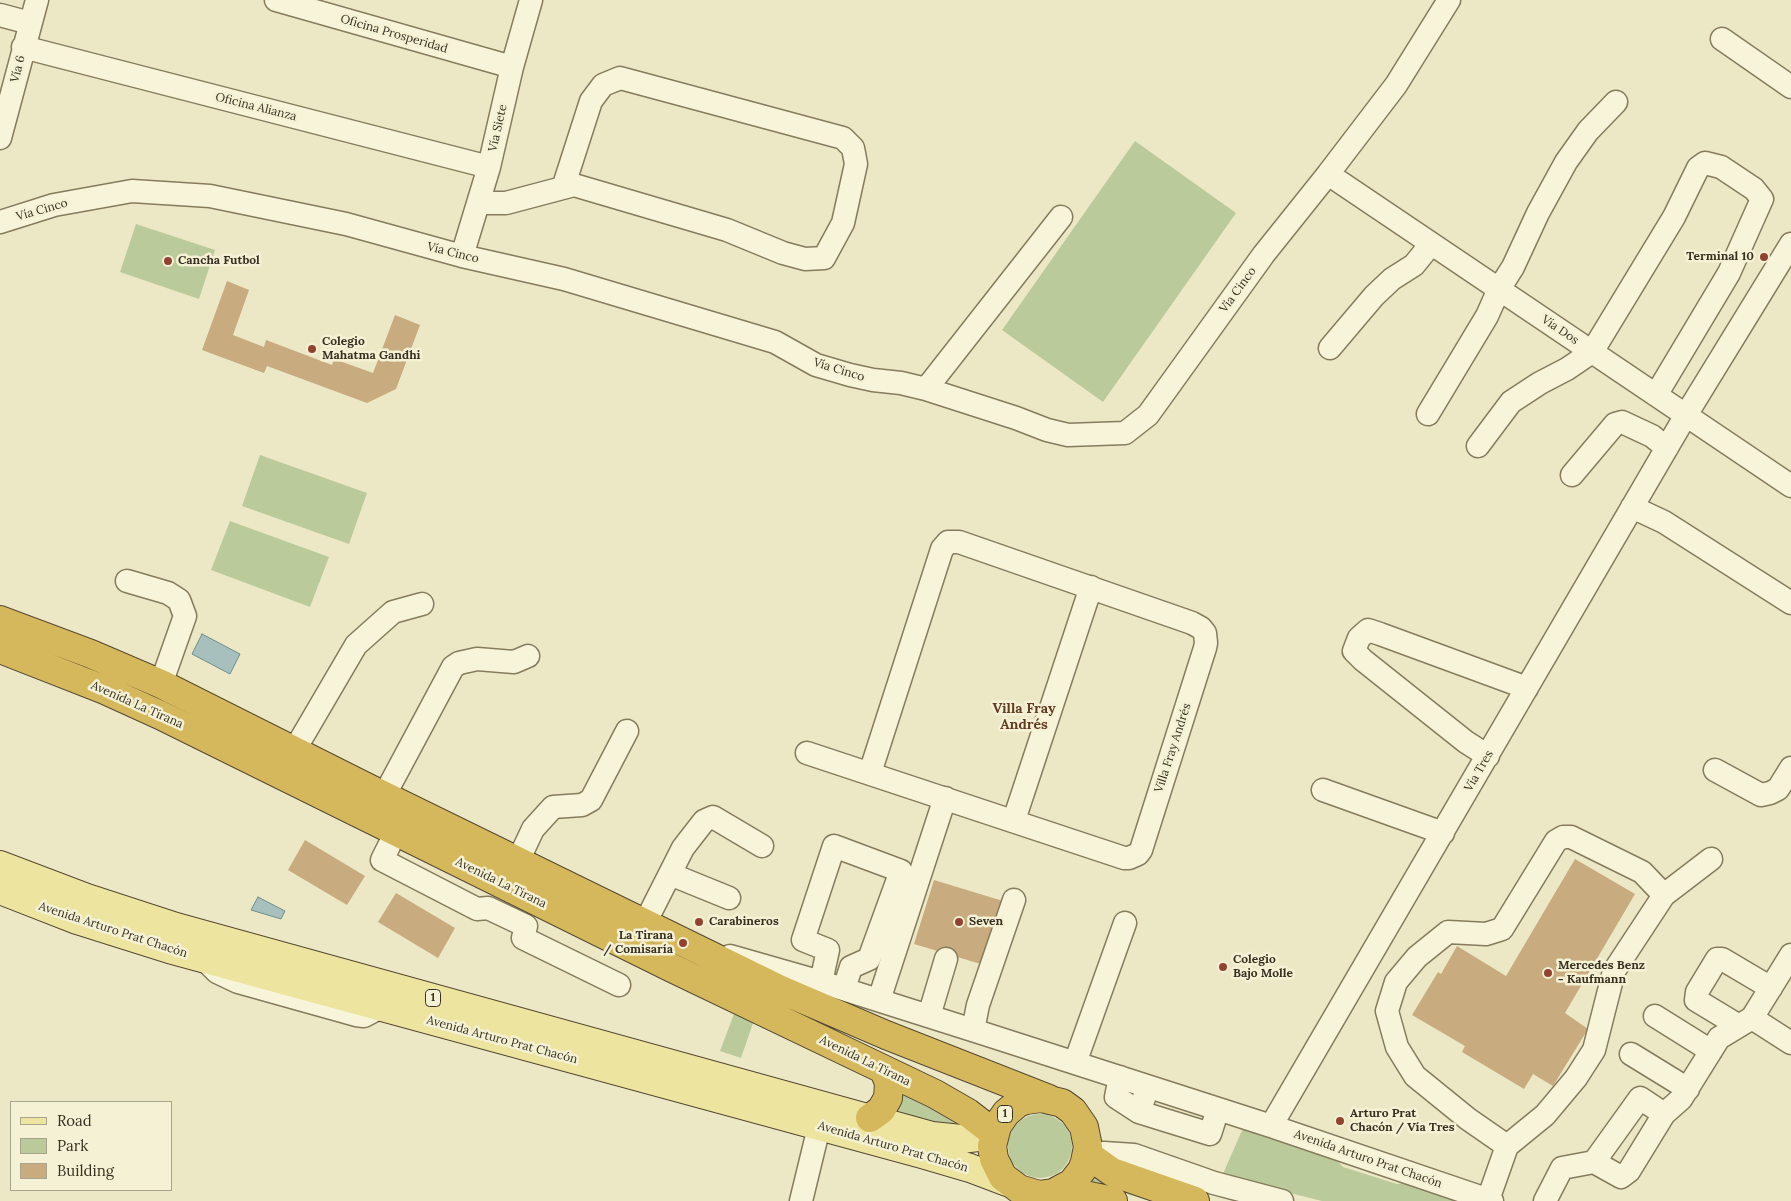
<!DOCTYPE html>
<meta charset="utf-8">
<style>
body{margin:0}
#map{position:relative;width:1791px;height:1201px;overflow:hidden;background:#ece8c6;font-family:Lora,serif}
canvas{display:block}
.legend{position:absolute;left:10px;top:1101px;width:162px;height:90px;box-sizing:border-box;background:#f4f1d5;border:1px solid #a8a48d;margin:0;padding:6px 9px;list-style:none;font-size:15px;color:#373020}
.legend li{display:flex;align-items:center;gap:10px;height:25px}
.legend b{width:25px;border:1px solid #a8a48d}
</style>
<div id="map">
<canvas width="1791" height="1201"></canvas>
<ul class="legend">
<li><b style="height:6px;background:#ede4a0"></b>Road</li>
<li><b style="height:14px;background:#bbca9a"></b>Park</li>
<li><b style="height:14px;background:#c8ab7e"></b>Building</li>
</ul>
</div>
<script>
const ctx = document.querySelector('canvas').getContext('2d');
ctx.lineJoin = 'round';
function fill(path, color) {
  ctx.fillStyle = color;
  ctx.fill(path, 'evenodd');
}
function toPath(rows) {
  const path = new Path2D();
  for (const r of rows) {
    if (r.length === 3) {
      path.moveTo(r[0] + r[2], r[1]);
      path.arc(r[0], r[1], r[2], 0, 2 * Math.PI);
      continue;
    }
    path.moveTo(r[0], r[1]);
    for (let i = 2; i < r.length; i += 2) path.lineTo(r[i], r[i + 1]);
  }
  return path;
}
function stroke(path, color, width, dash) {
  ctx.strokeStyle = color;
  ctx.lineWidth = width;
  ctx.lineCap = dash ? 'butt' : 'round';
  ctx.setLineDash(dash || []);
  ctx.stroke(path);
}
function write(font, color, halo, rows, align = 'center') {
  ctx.font = font + ' Lora,serif';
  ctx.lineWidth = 5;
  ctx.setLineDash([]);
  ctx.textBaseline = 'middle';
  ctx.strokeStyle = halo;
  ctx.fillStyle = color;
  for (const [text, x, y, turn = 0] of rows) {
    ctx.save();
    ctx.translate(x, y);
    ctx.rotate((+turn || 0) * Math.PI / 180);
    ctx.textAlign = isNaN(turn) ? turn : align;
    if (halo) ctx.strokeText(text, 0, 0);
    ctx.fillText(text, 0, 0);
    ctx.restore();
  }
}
const green = toPath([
 [1135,141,1236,213,1103,402,1002,330],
 [136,224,215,250,199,299,120,272],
 [260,455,367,493,349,544,242,506],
 [230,521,329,557,310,607,211,570],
 [734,1014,753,1023,741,1058,720,1051],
 [899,1087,968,1126,961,1128,890,1115],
 [1040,1146,32],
 [1244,1126,1333,1156,1343,1167,1397,1184,1410,1182,1466,1201,1322,1201,1222,1176],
 [1096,1176,1173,1201,1150,1201,1088,1182]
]);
const water = toPath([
 [202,634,240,654,230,674,192,654,202,634],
 [258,897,285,911,281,919,251,910,258,897]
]);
const building = toPath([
 [227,281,249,290,233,335,264,347,266,340,332,365,334,359,373,373,395,315,420,325,396,389,367,403,267,366,264,373,202,350],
 [305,840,365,876,347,905,288,870],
 [1575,859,1635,894,1565,1013,1588,1029,1553,1086,1533,1074,1524,1089,1462,1052,1465,1046,1412,1015,1438,972,1441,974,1457,946,1506,976],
 [934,880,1003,901,984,965,914,944],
 [396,893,455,928,438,958,378,922]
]);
const minor = toPath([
 [276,0,512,67],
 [0,15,30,23],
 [1722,39,1791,87],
 [23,47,489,167],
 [0,138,37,0],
 [1328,174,1791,486],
 [478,203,506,203,574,185,727,230,783,253,805,259,824,258,843,223,856,164,853,148,843,138,620,78,603,85,591,101,563,188],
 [0,222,54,205,132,191,210,196,346,224,462,256,564,279,775,342,816,365,850,375,873,380,901,383,926,389,1016,418,1047,430,1068,435,1125,433,1148,415,1264,254,1328,174,1396,85,1449,0],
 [462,256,489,167,512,67,531,0],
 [1330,348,1374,296,1392,279,1414,265,1431,244],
 [926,389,1061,217],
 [1428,414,1487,316,1499,289,1513,267,1538,213,1566,162,1588,131,1616,102],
 [1478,446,1511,402,1540,383,1567,369,1592,352,1674,217,1698,168,1705,163,1721,167,1754,189,1762,199,1729,273,1656,395],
 [1572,475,1615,424,1622,422,1652,436,1667,448],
 [1632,507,1664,522,1791,603],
 [127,581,168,593,179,600,185,616,161,684],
 [294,751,356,645,393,612,422,604],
 [807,753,1124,858,1129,858,1138,854,1141,850,1205,648,1206,643,1205,633,1201,628,1192,623,959,542,948,542,942,549,870,773],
 [1488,756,1466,742,1363,660,1354,651,1359,638,1368,630,1380,634,1527,688],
 [1715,770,1761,795,1770,793,1778,789,1791,768],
 [1323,790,1443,833],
 [384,796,453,667,459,663,477,659,514,662,528,656],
 [1014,820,1091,587],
 [396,832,382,860,477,909,488,908,526,926,523,938,619,985],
 [518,861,533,829,553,807,582,805,591,800,627,731],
 [670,874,729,898],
 [645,923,683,848,704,821,713,817,762,846],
 [730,956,821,982,985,1034,1271,1126,1492,1201],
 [210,965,217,972,238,982,356,1015,364,1016,381,1007],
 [821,982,828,950,803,940,834,846,901,871,869,959,851,967,844,989],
 [879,1000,945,798],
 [929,1016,946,959],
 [1655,1016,1711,1051],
 [1752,1018,1791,1043],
 [1739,1026,1696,1000,1697,992,1717,959,1722,959,1771,988],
 [973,1030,978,1005,1014,900],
 [1631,1054,1688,1089],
 [1075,1063,1125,923],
 [1120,1077,1116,1097,1139,1112],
 [1148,1087,1139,1112,1210,1134,1218,1109],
 [1271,1126,1686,415,1791,244],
 [1507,1146,1468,1119,1415,1076,1397,1047,1387,1011,1396,982,1417,957,1448,932,1486,934,1502,929,1556,841,1563,837,1571,837,1642,872,1664,895],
 [1087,1154,1104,1153,1134,1155,1214,1183,1282,1201],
 [1594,1162,1621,1177,1629,1171,1664,1114],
 [1488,1200,1507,1146,1545,1115,1576,1078,1594,1050,1614,971,1664,895,1711,859],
 [801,1201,819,1127],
 [1545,1201,1562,1168,1594,1162,1640,1098,1664,1114,1681,1099,1719,1038,1752,1018,1791,955]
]);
const major = toPath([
 [0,865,87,898,176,927,932,1136,961,1139,978,1137,994,1133],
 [0,890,77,920,169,949,922,1154,970,1168,1007,1182]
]);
const highway = toPath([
 [0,620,91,654,161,684,366,787,779,989,886,1035,1049,1099],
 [0,649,105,690,160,715,672,968,935,1094,968,1113,994,1133],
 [870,1118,881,1110,888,1098,889,1083,884,1070],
 [1087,1154,1112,1172,1195,1201],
 [1057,1191,1075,1193,1113,1201],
 [1053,1193,1039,1195,1019,1189,1003,1177,994,1159,992,1146,997,1126,1006,1113,1018,1103,1026,1100,1041,1098,1062,1103,1073,1111,1084,1127,1088,1147,1085,1162,1082,1170,1072,1183,1057,1191]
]);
const markers = [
 [1764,257,5,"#924230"],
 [168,261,5,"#924230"],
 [312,349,5,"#924230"],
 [699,922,5,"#924230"],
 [959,922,5,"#924230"],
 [683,943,5,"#924230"],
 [1223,967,5,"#924230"],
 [1548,973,5,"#924230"],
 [1340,1121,5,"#924230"]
];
const shields = [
 [433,998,15],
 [1005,1114,15]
];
const shieldNames = [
 ["1",433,998],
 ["1",1005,1114]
];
const streetNames = [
 ["Oficina Prosperidad",394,34,16],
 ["Vía 6",18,69,-76],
 ["Oficina Alianza",256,107,14],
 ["Vía Siete",498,128,-77],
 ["Vía Cinco",42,210,-16],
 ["Vía Cinco",453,253,14],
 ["Vía Cinco",1238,290,-54],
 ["Vía Dos",1560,330,34],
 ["Vía Cinco",839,370,17],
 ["Avenida La Tirana",137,705,24],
 ["Villa Fray Andrés",1173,748,-72],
 ["Vía Tres",1479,771,-60],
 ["Avenida La Tirana",501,883,26],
 ["Avenida Arturo Prat Chacón",113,930,18],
 ["Avenida Arturo Prat Chacón",502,1040,15],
 ["Avenida La Tirana",865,1061,26],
 ["Avenida Arturo Prat Chacón",893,1147,16],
 ["Avenida Arturo Prat Chacón",1368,1159,19]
];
const poiNames = [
 ["Terminal 10",1754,257,"right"],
 ["Cancha Futbol",178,261],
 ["Colegio",322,342],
 ["Mahatma Gandhi",322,356],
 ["Carabineros",709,922],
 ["Seven",969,922],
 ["La Tirana",673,936,"right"],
 ["/ Comisaría",673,950,"right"],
 ["Colegio",1233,960],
 ["Bajo Molle",1233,974],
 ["Mercedes Benz",1558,966],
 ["- Kaufmann",1558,980],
 ["Arturo Prat",1350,1114],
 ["Chacón / Vía Tres",1350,1128]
];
const neighbourhoodNames = [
 ["Villa Fray",1024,709],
 ["Andrés",1024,725]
];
fill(green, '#bbca9a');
fill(water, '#a7c0bd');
stroke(water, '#6e8e8c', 1);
fill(building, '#c8ab7e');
stroke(minor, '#867b5d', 25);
stroke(major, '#554831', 30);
stroke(highway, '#554831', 30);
stroke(minor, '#f7f4d9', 22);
stroke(major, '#ede4a0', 28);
stroke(highway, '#d6b85c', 28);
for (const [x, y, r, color] of markers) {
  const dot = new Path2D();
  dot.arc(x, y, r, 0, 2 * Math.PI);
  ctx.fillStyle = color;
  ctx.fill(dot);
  stroke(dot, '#f4f1d5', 2);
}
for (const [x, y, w] of shields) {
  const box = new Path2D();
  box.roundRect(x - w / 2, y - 8.5, w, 17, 4);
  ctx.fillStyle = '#f4f1d5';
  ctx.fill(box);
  stroke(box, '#373020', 1);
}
write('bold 11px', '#373020', null, shieldNames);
write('12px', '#373020', '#f4f1d5', streetNames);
write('bold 12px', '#373020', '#f4f1d5', poiNames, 'left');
write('bold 14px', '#623b21', '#f4f1d5', neighbourhoodNames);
</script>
